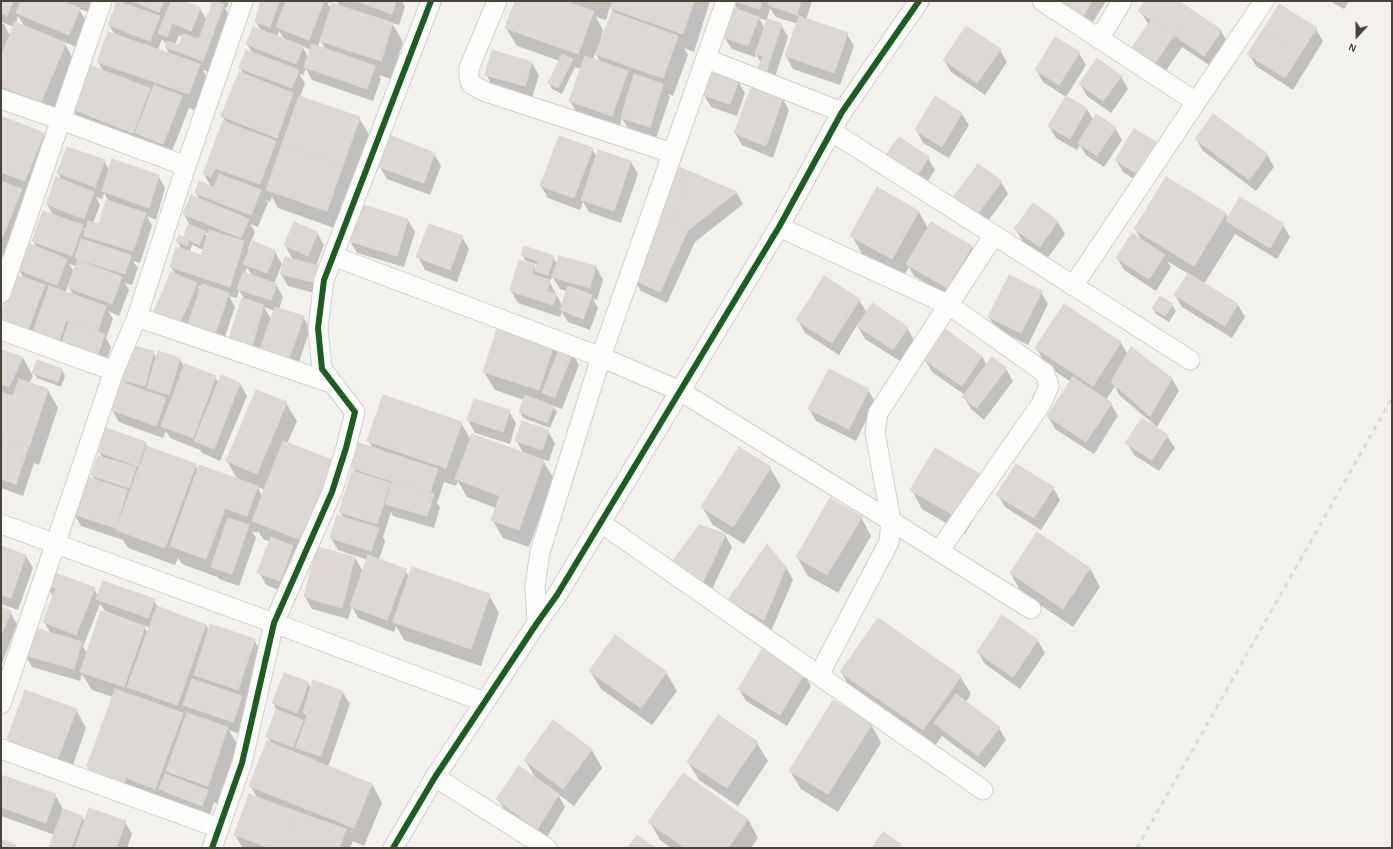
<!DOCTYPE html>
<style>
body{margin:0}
#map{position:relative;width:1393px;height:849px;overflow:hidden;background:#f3f1ee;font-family:"Alegreya Sans",sans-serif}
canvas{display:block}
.frame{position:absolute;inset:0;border:2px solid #49433a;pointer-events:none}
.north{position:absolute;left:1337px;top:16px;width:40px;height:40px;-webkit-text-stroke:3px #fff;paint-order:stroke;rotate:201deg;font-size:11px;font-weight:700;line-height:16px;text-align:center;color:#49433a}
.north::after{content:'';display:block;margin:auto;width:14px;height:18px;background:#49433a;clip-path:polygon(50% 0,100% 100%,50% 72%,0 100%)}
</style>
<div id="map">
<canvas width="1393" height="849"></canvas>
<div class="frame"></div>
<div class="north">N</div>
</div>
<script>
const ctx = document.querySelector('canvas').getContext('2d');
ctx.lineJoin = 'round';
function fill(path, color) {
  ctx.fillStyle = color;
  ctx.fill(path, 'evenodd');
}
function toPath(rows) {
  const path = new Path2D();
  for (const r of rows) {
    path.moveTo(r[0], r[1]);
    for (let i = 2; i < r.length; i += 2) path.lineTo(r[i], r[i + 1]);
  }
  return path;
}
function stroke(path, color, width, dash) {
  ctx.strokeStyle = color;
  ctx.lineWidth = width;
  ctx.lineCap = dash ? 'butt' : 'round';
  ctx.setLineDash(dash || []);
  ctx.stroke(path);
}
const shadow = toPath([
 [1,1,96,1,92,13,79,9,86,21,76,47,64,42,75,62,52,120,1,98,1,24,4,24,10,36,14,27,1,22],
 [18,16,25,27,16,23],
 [122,1,181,1,200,9,207,20,213,2,210,1,229,1,227,8,224,7,230,17,210,73,203,70,210,83,200,112,189,108,170,156,84,127,73,109,104,72,98,62,115,35,109,25,124,4],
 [179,35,183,37,180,46,175,45],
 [162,39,167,45,166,47,170,55,158,50],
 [263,1,332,1,331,3,327,2,331,9,340,6,337,1,402,1,405,7,399,25,392,23,403,42,391,79,379,75,381,79,373,101,312,80,306,69,303,75,299,74,305,83,300,97,359,118,370,136,337,229,278,208,272,197,270,202,266,200,268,203,258,227,250,224,255,232,248,249,249,252,275,252,282,264,274,284,276,284,283,297,279,309,303,317,310,329,295,374,236,354,245,300,239,290,237,298,229,296,235,307,220,351,161,327,175,274,171,267,182,250,177,241,179,236,184,238,189,224,184,214,200,200,196,193,211,187,204,174,227,124,222,116,244,75,240,68,253,54,247,44,261,31,256,22],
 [279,31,285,40,277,37],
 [320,40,326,50,318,47],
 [302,46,311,50,308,58,306,53],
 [204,232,209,234,208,238],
 [192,245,204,250,202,256,190,252],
 [247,267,252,276,245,273],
 [198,286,202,287,201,291],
 [264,307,274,311,271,319],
 [516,1,710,1,694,52,684,48,688,55,673,96,668,94,670,97,656,138,629,130,622,118,619,128,577,113,570,101,581,69,575,67,562,94,552,89,549,83,560,61,517,46,506,28],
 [610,6,615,15,603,37,601,37,603,30,596,17,606,20],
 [595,53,601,63,593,60],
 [733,1,812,1,806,20,847,34,854,46,840,85,793,69,786,56,798,24,776,17,770,8,767,19,781,25,788,37,773,83,767,80,759,68,761,63,756,54,755,57,732,49,724,37,738,11],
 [759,18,768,21,765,29],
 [1044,1,1106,1,1090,27],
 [1146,1,1177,1,1221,31,1228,43,1212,67,1182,47,1159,81,1136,65,1149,25,1140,11],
 [1330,1,1349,1,1344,9],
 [1316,29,1323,41,1293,90,1256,66,1249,54],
 [1000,50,1007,62,985,95,951,72,944,60],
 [1079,53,1086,65,1066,97,1043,82,1036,70],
 [532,63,539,75,532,98,493,87,486,74],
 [1121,76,1128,89,1111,113,1087,96,1080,84],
 [738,81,745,93,737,116,711,107,704,95],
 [1066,97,1087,109,1094,121,1115,128,1122,140,1104,167,1086,155,1080,145,1077,150,1056,138,1049,126],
 [782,98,789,110,773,158,742,145,735,133],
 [961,113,969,125,949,158,923,143,916,130],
 [1,117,43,134,54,152,35,199,24,194,32,208,11,259,1,255],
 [1196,139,1267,154,1274,167,1256,191,1203,151],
 [1156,143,1163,155,1145,186,1123,172,1116,160],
 [592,149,597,157,631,162,638,174,621,223,589,212,583,202,580,210,548,198,541,186],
 [434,154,441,166,430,195,387,179,380,167],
 [928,158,935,170,923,188,894,168],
 [104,161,109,170,158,175,165,188,156,220,147,216,152,226,140,263,133,261,138,268,132,285,125,283,129,290,119,316,108,311,113,319,106,338,111,347,104,369,69,357,1,315,24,278,18,269,37,248,33,240,53,215,47,204,62,181,58,173],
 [104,193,109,202,99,225,93,223,100,205,96,197,102,199],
 [83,228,87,229,86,233],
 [69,264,76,266,74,272],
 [68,286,74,296,65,293],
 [1001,182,1008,194,985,225,962,208,955,196],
 [878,189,919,212,928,228,971,246,979,258,954,300,914,276,909,267,903,277,862,254,852,236],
 [736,192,743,204,695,242,667,303,641,291,634,279,660,221,657,215],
 [1240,199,1283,225,1290,237,1277,259,1235,234,1204,284,1238,305,1245,317,1232,338,1182,307,1175,295,1189,274,1167,261,1171,267,1156,291,1124,270,1117,258,1142,241,1135,229,1226,214,1228,218],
 [1034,205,1058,222,1065,234,1047,259,1023,242,1016,230],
 [408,220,415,232,404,267,357,253,350,241],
 [317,233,324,245,316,266,323,295,288,286,281,274,293,260,285,245],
 [462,237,469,249,457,282,425,270,418,257],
 [522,255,553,257,557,264,596,267,603,280,597,300,593,299,598,308,590,330,568,322,562,312,560,317,518,303,511,291,520,262,534,266,536,271,538,265,526,261],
 [552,276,560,289,567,291,562,305,548,279,551,280],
 [1041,292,1048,304,1028,345,996,329,989,317],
 [1160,297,1172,305,1176,311,1169,322,1156,314,1153,308],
 [859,300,867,313,907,328,914,340,900,361,865,339,857,325,839,355,805,333,798,320],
 [1064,305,1121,343,1128,355,1131,348,1172,379,1179,391,1157,427,1119,395,1115,386,1106,400,1111,404,1118,416,1094,454,1055,429,1048,416,1071,382,1047,366,1036,348],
 [945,331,982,356,987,366,1006,369,1013,381,984,420,971,409,964,397,965,395,932,372,925,360],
 [553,345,559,354,572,353,579,365,562,409,553,406,557,412,550,428,523,418,520,412,524,400,495,390,484,372],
 [1,351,23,358,33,376,29,384,48,390,58,408,39,465,34,463,23,496,1,488],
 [153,352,157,359,180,359,185,368,215,377,219,383,221,376,240,384,247,396,220,461,202,453,200,450,170,438,166,431,163,438,119,422,112,410,125,384,122,380],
 [37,362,62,370,65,376,61,387,37,378,33,372],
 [868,390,875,402,856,441,816,421,809,409],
 [286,403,297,421,287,444,345,480,318,548,355,558,362,570,360,575,362,576,368,560,338,550,331,538,343,517,340,512,356,473,352,467,373,449,368,440,461,423,471,440,524,454,516,440,548,431,555,443,549,461,542,459,554,479,529,547,503,538,492,519,496,508,467,497,458,481,456,486,444,482,437,503,440,507,434,528,393,516,391,512,383,537,385,541,379,560,405,570,409,577,489,595,499,613,481,666,404,640,396,626,394,632,358,618,352,607,348,619,312,609,305,597,315,559,295,551,287,593,266,585,259,572,270,542,263,539,258,531,257,533,252,531,256,538,239,586,219,579,217,575,217,577,182,564,178,558,175,565,128,548,123,540,81,526,74,514,95,481,92,475,99,457,103,458,99,452,145,442,149,448,195,465,198,470,238,480,227,461],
 [258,487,265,490,262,496],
 [509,411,516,423,510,444,475,433,468,420],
 [1142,419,1167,436,1175,448,1159,471,1134,455,1127,443],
 [770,468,781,486,744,544,713,525,702,507],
 [979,474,989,493,965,534,922,509,912,490],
 [1053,488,1060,500,1041,530,1005,507,998,495],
 [861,517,871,536,838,593,808,576,797,557],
 [1038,534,1090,568,1100,587,1073,627,1021,592,1011,574],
 [725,535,732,547,707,600,676,579],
 [1,548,26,556,33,568,18,610,1,604],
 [786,567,793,580,771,631,736,612,729,600],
 [46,584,94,589,98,596,154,600,158,608,206,625,209,631,254,640,265,658,240,734,229,730,238,746,218,804,214,802,209,818,103,790,113,697,92,690,82,674,80,681,32,667,25,655,51,634,44,622,53,596],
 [100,604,105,611,126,619,87,653,83,647],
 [143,625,150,628,148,633],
 [1,608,10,612,17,624,1,666],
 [1002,617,1038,641,1045,653,1020,689,985,664,978,652],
 [590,671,666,672,677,691,652,725,601,689],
 [841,672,960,676,971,694,966,702,999,728,1006,740,985,768,942,736,934,747,852,691],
 [804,674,811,686,787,726,746,701,739,689],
 [308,683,311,689,342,691,350,704,328,767,372,784,382,803,364,846,353,841,350,848,245,848,242,847,235,835,257,797,250,785,271,743,267,736,277,710,273,703],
 [76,710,86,728,69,776,18,757,8,739],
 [871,724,881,743,838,812,801,789,790,771],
 [757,743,768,761,738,806,699,780,688,762],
 [592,750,602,768,574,806,558,794,565,807,545,841,505,811,498,799,536,779,525,760],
 [1,776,55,795,62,807,62,810,82,817,85,822,125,822,132,834,127,848,50,848,55,835,1,816],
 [748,819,758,838,751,848,671,848,660,840,650,822]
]);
const building = toPath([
 [1,1,13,1,7,16,1,13,1,1],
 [21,1,62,1,80,8,69,35,16,13,21,1],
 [117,1,160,16,150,41,108,25,117,1],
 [132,1,164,1,159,12,132,1],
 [171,1,184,1,201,8,191,31,172,23,167,37,158,33,171,1],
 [213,1,224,4,203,61,165,47,167,41,179,45,183,34,199,39,213,1],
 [261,1,279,1,270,27,255,22,261,1],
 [286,1,324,1,309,40,276,27,286,1],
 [356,1,396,1,392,14,356,1],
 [515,1,565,1,594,11,578,54,505,28,515,1],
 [612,1,694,1,683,34,610,8,612,1],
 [734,1,762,1,760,9,734,1],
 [769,1,801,1,797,15,768,5,769,1],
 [1058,1,1092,1,1083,16,1058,1],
 [1145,1,1179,1,1192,10,1174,35,1138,11,1145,1],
 [332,3,393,23,381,61,320,41,332,3],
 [1279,4,1317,28,1300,54,1263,30,1279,4],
 [733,8,759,17,748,46,723,37,733,8],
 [1192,10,1222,30,1204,56,1174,35,1192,10],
 [612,12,678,36,663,78,595,54,612,12],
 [799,16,848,33,834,73,785,56,799,16],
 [767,19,782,24,766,72,758,68,763,56,755,54,767,19],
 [1151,20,1174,35,1151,69,1128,53,1151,20],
 [15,22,66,43,41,102,1,86,1,56,15,22],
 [966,26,1001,49,977,83,943,60,966,26],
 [253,27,303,46,296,64,246,44,253,27],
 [1263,30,1300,54,1285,78,1247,54,1263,30],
 [108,32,200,64,189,94,97,62,108,32],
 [1055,37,1080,52,1059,85,1035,70,1055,37],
 [312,44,375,66,367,89,304,67,312,44],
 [246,50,299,70,292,88,239,68,246,50],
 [492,50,532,62,525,86,485,75,492,50],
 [562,54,573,59,558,88,548,83,562,54],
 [585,56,628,71,612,116,569,101,585,56],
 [1097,58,1122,76,1103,101,1079,84,1097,58],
 [89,65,150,88,133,133,72,109,89,65],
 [712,70,739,80,730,104,703,95,712,70],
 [239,72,293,93,277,138,221,116,239,72],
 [634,74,663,84,650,127,621,118,634,74],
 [154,85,182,96,163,144,135,133,154,85],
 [752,85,783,97,766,146,734,133,752,85],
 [299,96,360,117,343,165,282,144,299,96],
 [935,96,962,113,942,147,915,130,935,96],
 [1066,96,1087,108,1070,139,1048,126,1066,96],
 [1096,114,1116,127,1097,156,1078,143,1096,114],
 [1213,114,1268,154,1249,180,1195,139,1213,114],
 [1,116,44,133,25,181,1,172,1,116],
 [223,121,276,141,260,184,215,168,211,177,203,174,223,121],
 [1134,129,1157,142,1138,174,1115,160,1134,129],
 [391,136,435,153,424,183,379,167,391,136],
 [559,136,593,148,574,198,540,186,559,136],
 [899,137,929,157,916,177,885,156,899,137],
 [282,144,343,165,327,211,266,190,282,144],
 [67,147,105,160,95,187,57,173,67,147],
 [598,150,631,161,614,211,581,200,598,150],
 [112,159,159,175,149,208,102,191,112,159],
 [978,164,1002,181,978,213,954,196,978,164],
 [672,165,684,169,679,182,687,185,672,222,656,215,672,165],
 [684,169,737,192,688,230,672,222,687,185,679,182,684,169],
 [219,174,261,190,251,215,195,193,199,181,214,187,219,174],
 [56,177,94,192,84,219,46,204,56,177],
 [1166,177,1226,213,1194,266,1134,229,1166,177],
 [1,181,22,189,1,240,1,181],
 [877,187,919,211,892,259,850,236,877,187],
 [191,195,249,219,241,238,183,214,191,195],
 [1240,197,1284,224,1270,248,1226,221,1240,197],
 [106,200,146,213,133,251,84,236,88,221,99,224,106,200],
 [1033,203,1058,221,1040,247,1014,229,1033,203],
 [360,204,408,219,397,256,349,241,360,204],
 [43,211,83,225,72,256,32,241,43,211],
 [661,217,688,230,660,292,632,279,661,217],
 [294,222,318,232,308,256,284,245,294,222],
 [931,222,972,246,947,288,906,264,931,222],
 [188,224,205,231,199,245,189,240,187,246,176,241,179,235,184,237,188,224],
 [429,224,463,236,450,270,416,257,429,224],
 [209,230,244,241,230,287,170,267,176,247,201,255,209,230],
 [1132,233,1165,255,1149,279,1116,258,1132,233],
 [81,239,131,255,125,274,75,258,81,239],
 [253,241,276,251,267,273,243,264,253,241],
 [28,243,67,259,57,285,17,269,28,243],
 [524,246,554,256,548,275,535,271,538,261,521,255,524,246],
 [559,256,596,266,590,288,552,277,559,256],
 [285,257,320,266,316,283,280,274,285,257],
 [78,260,122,277,112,304,67,287,78,260],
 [519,260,534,265,532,274,550,280,547,291,557,294,553,305,510,291,519,260],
 [171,272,197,283,179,326,153,314,171,272],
 [243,272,277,284,271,300,237,289,243,272],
 [1188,273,1238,304,1225,326,1174,295,1188,273],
 [14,274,45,285,27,332,1,323,1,312,14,274],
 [1009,275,1042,291,1021,333,988,317,1009,275],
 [824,276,860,299,832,343,796,320,824,276],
 [202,284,229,293,213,340,186,330,202,284],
 [49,286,106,306,98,331,66,320,58,344,32,335,49,286],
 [568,286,592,295,583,319,560,310,568,286],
 [1160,296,1173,304,1165,316,1152,308,1160,296],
 [242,298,264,305,251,349,228,342,242,298],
 [872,303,908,327,893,350,857,326,872,303],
 [1064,304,1121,342,1093,386,1035,348,1064,304],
 [275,307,304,316,288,362,259,352,275,307],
 [69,322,105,334,97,357,61,345,69,322],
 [498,326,554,344,539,390,483,372,498,326],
 [945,329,982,356,962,386,924,360,945,329],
 [130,345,154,351,145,386,121,380,130,345],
 [560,347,573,352,555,397,542,393,560,347],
 [1131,347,1172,378,1150,416,1111,382,1131,347],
 [1,350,23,357,9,387,1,384,1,350],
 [158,351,180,358,169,395,147,388,158,351],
 [992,357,1007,368,977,408,962,397,992,357],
 [37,360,62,369,58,382,32,373,37,360],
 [185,364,216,376,193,438,161,426,185,364],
 [829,369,869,389,849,429,808,409,829,369],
 [221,375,240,383,214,449,194,441,221,375],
 [1073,377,1112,403,1086,442,1047,416,1073,377],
 [19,379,48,389,29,447,1,438,1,392,13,396,19,379],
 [121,382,166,398,156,426,111,410,121,382],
 [256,390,287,402,257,474,226,461,256,390],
 [383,395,462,422,446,468,367,441,383,395],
 [525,395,554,406,547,423,519,412,525,395],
 [474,399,510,410,503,432,467,420,474,399],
 [1142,418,1168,435,1152,460,1125,443,1142,418],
 [522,421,549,430,542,450,515,441,522,421],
 [106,428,146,442,138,466,98,452,106,428],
 [472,434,544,460,519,530,491,520,500,496,455,479,472,434],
 [1,439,28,448,16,484,1,479,1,439],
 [283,441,335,461,304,541,252,521,283,441],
 [359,443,438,469,430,493,351,468,359,443],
 [147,446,196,464,165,548,116,530,147,446],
 [739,447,771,467,733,527,701,507,739,447],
 [935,448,980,474,955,516,910,490,935,448],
 [98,456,136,467,129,488,91,475,98,456],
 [1016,464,1054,487,1034,518,996,495,1016,464],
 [199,465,258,486,247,516,225,508,206,559,170,546,199,465],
 [352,471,390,483,377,524,339,512,352,471],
 [85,476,127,490,116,528,73,514,85,476],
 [392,482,434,494,427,516,385,504,392,482],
 [830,498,862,517,827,575,796,557,830,498],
 [337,515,379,528,371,551,330,538,337,515],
 [228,518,249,525,232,574,211,567,228,518],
 [699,525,726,534,700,588,668,567,699,525],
 [1037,532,1090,568,1063,609,1010,573,1037,532],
 [271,537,293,546,280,581,257,573,271,537],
 [767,544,786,567,764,620,728,600,767,544],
 [1,546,26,555,11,598,1,595,1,546],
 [317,547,355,557,342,608,304,597,317,547],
 [368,555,406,569,387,620,350,606,368,555],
 [412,567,490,594,471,649,393,622,412,567],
 [50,571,95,588,76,635,43,622,56,588,45,584,50,571],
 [103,581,155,599,148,618,96,599,103,581],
 [157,606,206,625,177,705,127,687,157,606],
 [1,607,11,611,1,636,1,607],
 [101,611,145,626,124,687,80,672,101,611],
 [1002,615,1038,640,1013,677,977,652,1002,615],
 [878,618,961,676,923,730,840,672,878,618],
 [210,624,255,639,238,690,194,675,210,624],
 [32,627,82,642,74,669,24,655,32,627],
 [615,635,667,672,641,708,589,671,615,635],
 [763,648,805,673,780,715,738,689,763,648],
 [284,673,309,682,297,713,272,703,284,673],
 [192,679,242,696,233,722,183,705,192,679],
 [313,680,343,691,321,756,296,748,307,716,303,712,313,680],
 [115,689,183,713,155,789,126,778,124,783,91,772,87,766,115,689],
 [25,690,77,709,58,758,7,739,25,690],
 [956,694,1000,727,978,756,934,723,956,694],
 [833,700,872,724,828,794,789,771,833,700],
 [276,709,303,720,293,747,266,737,276,709],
 [187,713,228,727,208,786,166,771,187,713],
 [718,715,758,742,727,788,687,762,718,715],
 [553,720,592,749,563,789,524,760,553,720],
 [267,741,372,784,354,828,249,786,267,741],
 [519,766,559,794,537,830,496,799,519,766],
 [683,773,748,819,728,848,685,848,648,822,683,773],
 [165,774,208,790,202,806,159,789,165,774],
 [1,775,56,794,46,823,1,807,1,775],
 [249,794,297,812,284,848,270,848,234,835,249,794],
 [89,808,126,821,116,848,75,848,89,808],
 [63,809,83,816,71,848,49,848,63,809],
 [297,812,346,829,339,848,284,848,297,812],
 [883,832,901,844,899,848,872,848,883,832],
 [637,835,656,848,627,848,637,835],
 [1,839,16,845,15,848,1,848,1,839]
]);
const street = toPath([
 [497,1,469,68,469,77,471,84,478,88,486,92,672,153],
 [1042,1,1196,102],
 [1099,39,1122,1],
 [707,59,842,112],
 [1,99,61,120,186,166],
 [831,131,1190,360],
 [779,227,949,305,1045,373,1049,386,1041,404,939,551],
 [333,256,601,357,680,391,891,521,1031,609],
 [1073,286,1264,1],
 [1,293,102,1],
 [137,317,334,384],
 [1,330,114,371],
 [601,523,983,790],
 [1,524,274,623,485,702],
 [537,623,535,586,540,552,601,357,726,1],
 [819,675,889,542,891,521,875,432,878,413,994,235],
 [1,704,114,371,137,317,186,166,243,1],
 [1,749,219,828],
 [435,777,547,848],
 [212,848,242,763,274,623,332,492,346,448,355,412,322,369,318,328,324,280,431,1],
 [393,848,435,777,537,623,557,595,779,227,842,112,919,1]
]);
const rail = toPath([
 [1137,848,1392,398]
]);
const cycleway = toPath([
 [212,848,242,763,274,623,332,492,346,448,355,412,322,369,318,328,324,280,431,1],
 [393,848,435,777,537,623,557,595,779,227,842,112,919,1]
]);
fill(shadow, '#0003');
fill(building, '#dbd8d5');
stroke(building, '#dbd8d4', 1);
stroke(street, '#d1cfcc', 21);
stroke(street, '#fdfdfc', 19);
stroke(rail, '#dbdbda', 3, [5, 5]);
stroke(cycleway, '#1b5e20', 6);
</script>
